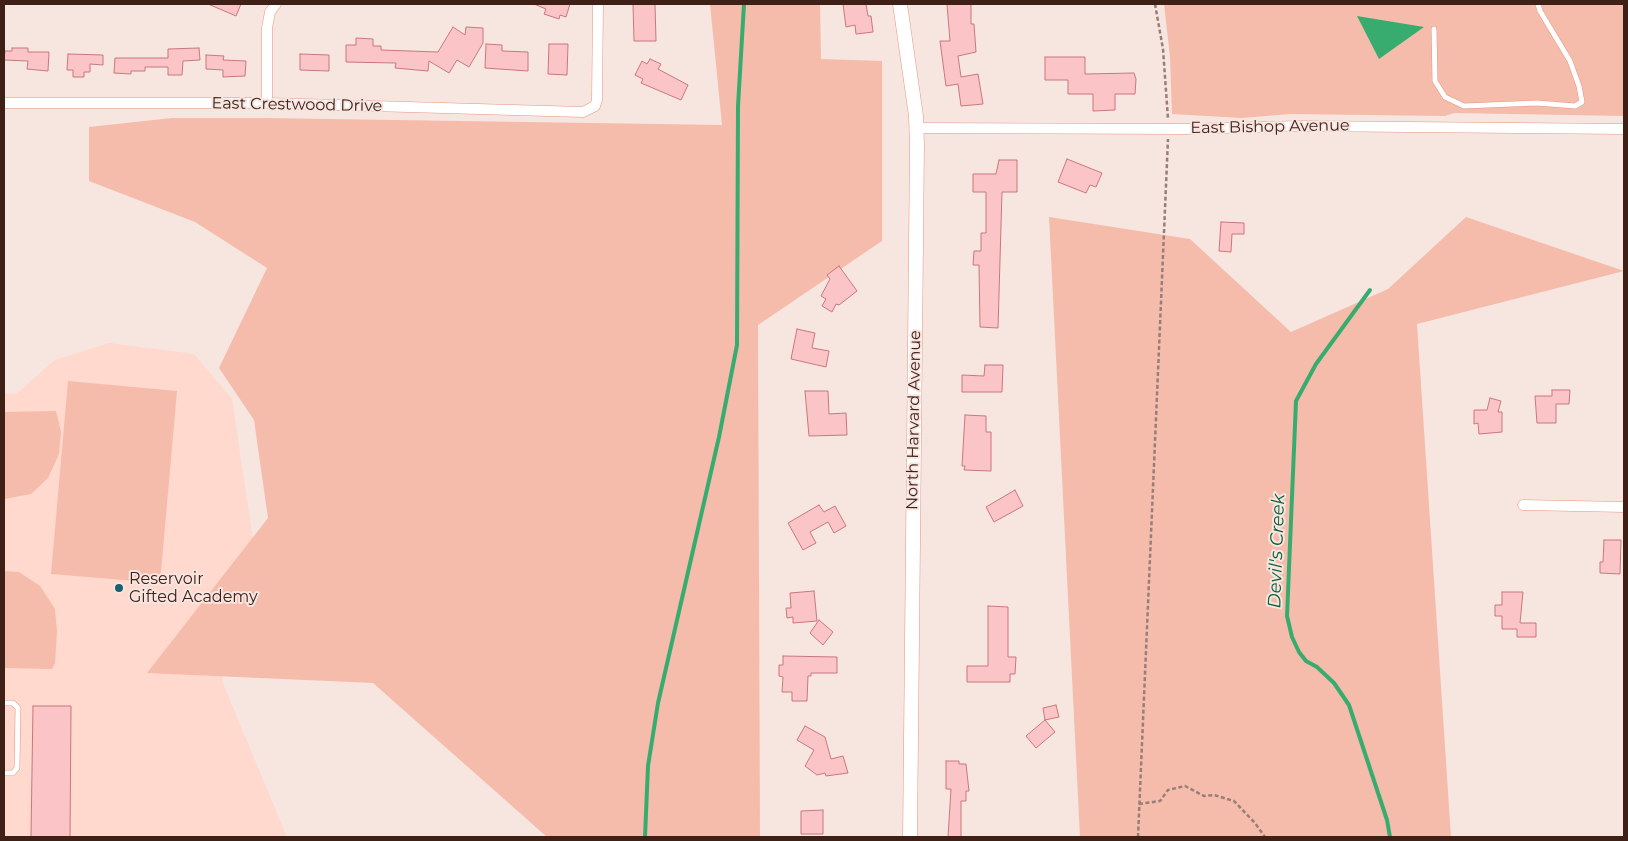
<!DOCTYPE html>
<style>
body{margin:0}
#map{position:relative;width:1628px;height:841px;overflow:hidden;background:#f7e5e0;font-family:Montserrat,sans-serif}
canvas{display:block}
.frame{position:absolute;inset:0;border:5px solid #3f2017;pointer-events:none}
</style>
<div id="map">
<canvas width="1628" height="841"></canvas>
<div class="frame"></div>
</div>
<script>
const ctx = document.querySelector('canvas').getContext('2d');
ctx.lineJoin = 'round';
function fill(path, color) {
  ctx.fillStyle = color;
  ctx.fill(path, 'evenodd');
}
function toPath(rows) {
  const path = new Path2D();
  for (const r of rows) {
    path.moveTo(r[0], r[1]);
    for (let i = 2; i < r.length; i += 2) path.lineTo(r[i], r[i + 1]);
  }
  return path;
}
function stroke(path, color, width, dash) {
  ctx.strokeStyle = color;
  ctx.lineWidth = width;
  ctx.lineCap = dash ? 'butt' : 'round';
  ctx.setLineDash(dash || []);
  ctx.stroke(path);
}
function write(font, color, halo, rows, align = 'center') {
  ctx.font = font + ' Montserrat,sans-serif';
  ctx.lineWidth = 4;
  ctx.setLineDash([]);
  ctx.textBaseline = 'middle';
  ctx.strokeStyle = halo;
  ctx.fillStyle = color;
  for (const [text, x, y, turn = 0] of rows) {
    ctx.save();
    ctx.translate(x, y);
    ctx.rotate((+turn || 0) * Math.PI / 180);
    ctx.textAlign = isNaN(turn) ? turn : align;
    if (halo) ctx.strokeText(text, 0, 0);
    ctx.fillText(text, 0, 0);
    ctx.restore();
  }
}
const built = toPath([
 [109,343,194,354,232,399,256,561,211,615,224,686,287,837,4,837,4,393,16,394,55,360]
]);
const green = toPath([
 [710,4,820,4,821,59,882,61,882,241,758,325,760,837,547,837,373,683,147,673,268,518,254,420,219,368,267,268,195,222,89,181,89,127,172,118,264,118,722,125],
 [1164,4,1624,4,1624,116,1454,113,1445,116,1290,114,1242,118,1172,114,1170,57],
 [1049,217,1190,239,1291,332,1388,289,1466,217,1624,271,1417,324,1451,837,1080,837],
 [68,381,177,391,160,583,51,574],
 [56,411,61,432,59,454,48,478,31,494,4,499,4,412],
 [4,571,19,572,40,586,55,609,57,632,55,663,52,669,4,668]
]);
const water = toPath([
 [1357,16,1424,27,1379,59]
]);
const stream = toPath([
 [1370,290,1316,364,1296,401,1287,616,1292,637,1299,652,1306,661,1317,667,1334,683,1349,705,1387,820,1390,837],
 [645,837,648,766,658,703,719,437,737,345,738,106,744,4]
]);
const building = toPath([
 [208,4,241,4,236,16,208,4],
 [534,4,570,4,566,17,560,15,559,19,544,14,546,9,534,4],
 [633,4,655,4,656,41,634,41,633,4],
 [843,4,866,4,868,16,871,16,873,32,856,34,855,25,846,27,843,4],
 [947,4,971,4,971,24,974,24,976,52,958,56,961,77,978,74,983,104,961,106,958,84,946,86,940,41,950,41,947,4],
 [453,27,465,35,466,27,483,28,483,43,469,67,457,60,449,73,429,61,428,71,395,68,396,63,346,62,346,45,356,45,356,38,373,39,373,46,381,46,381,50,438,52,453,27],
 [486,44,502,45,502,51,528,52,528,71,485,68,486,44],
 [549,44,568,44,567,75,548,74,549,44],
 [12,48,28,48,28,52,49,52,48,71,27,69,28,61,4,60,5,51,12,51,12,48],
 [199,48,200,60,183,61,182,75,168,75,168,67,145,67,145,71,131,71,131,74,114,73,115,58,168,58,168,49,199,48],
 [68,54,103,55,103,65,90,64,90,72,84,72,84,77,73,77,73,70,67,70,68,54],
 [300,54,329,55,329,71,300,70,300,54],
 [206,55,224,56,223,60,246,61,245,76,223,77,223,70,206,69,206,55],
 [1045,57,1085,57,1085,74,1134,73,1136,79,1135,94,1115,94,1115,110,1093,111,1093,94,1068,94,1068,80,1045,80,1045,57],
 [650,59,661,64,658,69,688,85,681,100,641,83,643,79,635,75,642,61,647,64,650,59],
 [1067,159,1102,173,1096,187,1090,185,1086,193,1058,182,1067,159],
 [999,160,1017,160,1017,192,1002,192,998,328,980,327,979,265,973,265,974,251,981,251,981,233,986,233,986,192,973,192,973,174,996,174,999,160],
 [1221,222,1244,223,1244,234,1232,234,1231,252,1219,251,1221,222],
 [839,266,857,291,839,305,836,304,832,312,822,306,826,299,821,296,830,279,827,275,839,266],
 [797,329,815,333,812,348,829,351,826,367,791,359,797,329],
 [985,365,1003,365,1002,392,962,392,962,375,984,376,985,365],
 [1552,390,1570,390,1569,404,1556,404,1556,423,1537,423,1535,396,1552,396,1552,390],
 [805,391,828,391,829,414,846,413,847,435,809,436,805,391],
 [1490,398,1501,401,1498,412,1502,412,1502,432,1479,434,1478,423,1474,424,1474,410,1487,410,1490,398],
 [965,415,986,416,986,432,991,432,991,471,964,470,965,466,962,466,965,415],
 [1015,490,1023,506,994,522,986,507,1015,490],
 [819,505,824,512,835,506,846,526,834,533,828,522,810,532,816,543,803,550,788,523,819,505],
 [1604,540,1621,540,1620,574,1600,573,1600,562,1603,562,1604,540],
 [814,591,817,621,793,623,793,617,787,618,786,608,791,608,790,593,814,591],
 [1502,592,1523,592,1520,623,1536,623,1536,637,1517,637,1517,629,1502,629,1502,616,1495,616,1495,605,1502,605,1502,592],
 [988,606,1008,607,1008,657,1016,657,1015,674,1010,674,1010,682,967,682,967,666,988,666,988,606],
 [819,620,833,632,823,645,810,633,819,620],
 [783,656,837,657,837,673,811,673,811,676,808,676,807,701,792,701,792,692,782,692,783,677,779,676,779,665,783,665,783,656],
 [1056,705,1059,717,1045,720,1043,708,1056,705],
 [33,706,71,706,70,837,31,837,33,706],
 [1045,720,1055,732,1036,748,1026,736,1045,720],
 [805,726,825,737,831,759,843,756,848,773,826,776,825,773,817,775,805,766,814,750,797,740,805,726],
 [946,761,959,761,959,764,966,764,969,791,966,791,966,801,961,801,961,837,948,837,951,789,946,789,946,761],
 [823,810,823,834,801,834,801,811,823,810]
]);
const path = toPath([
 [1155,4,1163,49,1168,119],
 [1139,804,1160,801,1168,790,1185,786,1204,796,1214,795,1234,801,1255,823,1265,837],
 [1138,837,1168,139]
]);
const lane = toPath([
 [1434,29,1435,81,1445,97,1464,106,1537,103,1575,106,1582,102,1579,86,1570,61,1540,11,1538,4],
 [4,703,13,703,18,708,17,768,13,773,4,773]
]);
const street = toPath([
 [4,103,267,103,583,112,595,106,597,100,598,4],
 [267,103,267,28,270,12,276,4],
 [916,128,1183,129,1301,126,1624,129],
 [1523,505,1624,507]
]);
const secondary = toPath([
 [900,4,916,116,917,146,910,837]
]);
const markers = [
 [119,588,5,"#196170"]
];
const streetNames = [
 ["East Crestwood Drive",297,105,1],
 ["East Bishop Avenue",1270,127,-1],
 ["North Harvard Avenue",914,420,-89]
];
const poiNames = [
 ["Reservoir",129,579],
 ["Gifted Academy",129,597]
];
const waterNames = [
 ["Devil's Creek",1277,551,-88]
];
fill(built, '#ffd8ce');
fill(green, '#f5bcac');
fill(water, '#38ac6f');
stroke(stream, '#38ac6f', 4);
fill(building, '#fbc5c7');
stroke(building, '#c9777c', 1);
stroke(lane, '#e7957f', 6);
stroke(street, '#e7957f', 11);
stroke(secondary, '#e7957f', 15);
stroke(path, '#977f78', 2.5, [4, 2.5]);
stroke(lane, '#fff', 5);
stroke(street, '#fff', 10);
stroke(secondary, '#fff', 14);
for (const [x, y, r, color] of markers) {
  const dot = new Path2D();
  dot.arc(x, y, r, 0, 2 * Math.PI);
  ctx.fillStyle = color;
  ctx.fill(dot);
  stroke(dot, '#f7e5e0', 2);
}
write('16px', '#3f2017', '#f7e5e0', streetNames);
write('16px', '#3f2017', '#f7e5e0', poiNames, 'left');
write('italic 18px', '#065f37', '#f7e5e0', waterNames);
</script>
